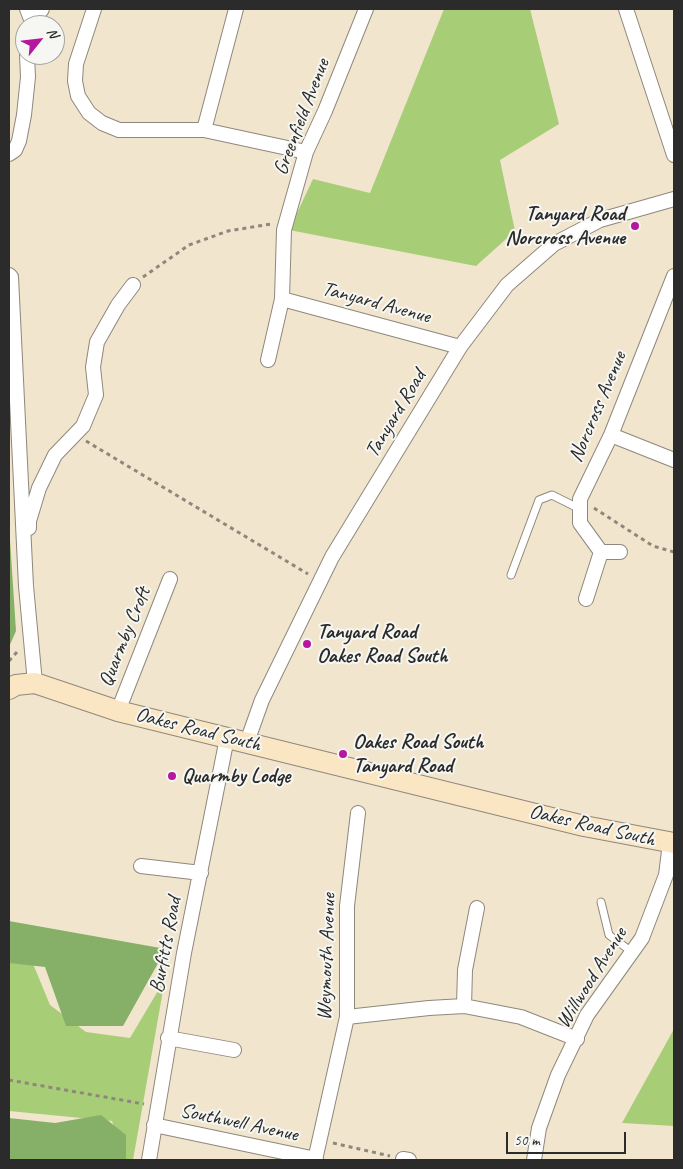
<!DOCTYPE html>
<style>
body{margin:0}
#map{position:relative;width:683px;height:1169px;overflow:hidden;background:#f2e5ce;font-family:Caveat,sans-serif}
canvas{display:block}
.frame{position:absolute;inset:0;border:10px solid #2b2b2b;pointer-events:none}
.north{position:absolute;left:15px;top:15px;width:50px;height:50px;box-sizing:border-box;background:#f6f6f2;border:1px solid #a5a5a2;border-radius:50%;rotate:61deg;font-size:14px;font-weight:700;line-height:20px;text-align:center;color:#2b2b2b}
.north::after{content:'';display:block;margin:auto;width:18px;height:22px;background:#b5179e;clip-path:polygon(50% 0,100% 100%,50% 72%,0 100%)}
.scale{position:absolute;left:506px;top:1132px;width:120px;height:22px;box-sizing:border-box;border:2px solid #2b2b2b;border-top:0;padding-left:6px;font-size:15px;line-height:18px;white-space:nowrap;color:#2b2b2b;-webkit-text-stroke:4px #f6f6f2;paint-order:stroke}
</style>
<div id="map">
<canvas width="683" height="1169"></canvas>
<div class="frame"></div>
<div class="north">N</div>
<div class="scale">50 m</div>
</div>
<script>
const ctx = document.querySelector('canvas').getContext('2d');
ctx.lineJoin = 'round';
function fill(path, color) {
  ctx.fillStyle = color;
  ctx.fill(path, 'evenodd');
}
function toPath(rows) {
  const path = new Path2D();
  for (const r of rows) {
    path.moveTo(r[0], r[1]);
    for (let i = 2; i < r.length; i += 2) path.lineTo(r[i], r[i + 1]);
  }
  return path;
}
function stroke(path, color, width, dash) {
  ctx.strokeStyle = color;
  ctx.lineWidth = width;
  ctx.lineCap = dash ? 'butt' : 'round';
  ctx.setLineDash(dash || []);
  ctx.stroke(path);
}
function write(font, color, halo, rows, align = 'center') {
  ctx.font = font + ' Caveat,sans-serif';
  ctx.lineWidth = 4;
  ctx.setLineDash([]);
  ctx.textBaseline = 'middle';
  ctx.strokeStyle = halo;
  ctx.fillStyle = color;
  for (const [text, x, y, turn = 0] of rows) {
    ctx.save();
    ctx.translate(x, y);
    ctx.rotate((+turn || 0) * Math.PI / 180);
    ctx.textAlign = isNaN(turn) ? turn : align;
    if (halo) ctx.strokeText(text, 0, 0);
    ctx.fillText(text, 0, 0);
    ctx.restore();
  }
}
const green = toPath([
 [444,9,530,9,559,124,500,160,515,231,476,266,289,230,313,179,370,193],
 [9,953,29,954,50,1005,86,1032,130,1038,165,979,133,1160,124,1160,112,1121,9,1111],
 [674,1029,674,1126,622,1123,669,1038]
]);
const forest = toPath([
 [9,525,16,631,9,647],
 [9,921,166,949,123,1026,66,1026,45,967,9,963],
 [101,1115,126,1135,126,1160,9,1160,9,1118,55,1123]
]);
const path = toPath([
 [143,277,189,245,228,231,271,224],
 [86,441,308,574],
 [594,508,653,546,674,552],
 [9,661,17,652],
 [9,1080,144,1104],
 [333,1143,390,1156]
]);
const lane = toPath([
 [511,575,539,500,552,495,580,509],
 [601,902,609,935,632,952]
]);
const street = toPath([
 [27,9,32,22,31,25],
 [94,9,76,64,75,81,78,96,89,113,102,123,119,130,204,130,306,152],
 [626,9,674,155],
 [32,22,42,9],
 [204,130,236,9],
 [9,154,15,150,19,141,24,115,28,77,27,55],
 [9,275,11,277,26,586,35,683],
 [282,299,460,347],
 [268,360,282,299,284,230,306,152,325,111,366,9],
 [611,435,674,460],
 [29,528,29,521,39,488,55,455,83,426,96,395,93,367,97,342,118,305,133,285],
 [620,552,601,552,580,523,580,499,611,435,674,276],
 [586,599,601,552],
 [118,711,170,579],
 [247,742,262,700,332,557,460,347,507,285,554,244,600,220,674,199],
 [141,866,201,873],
 [464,1006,465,970,477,908],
 [347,1017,429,1008,464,1006,521,1017,577,1039],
 [168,1038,234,1050],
 [154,1125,316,1159],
 [403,1159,409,1160],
 [149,1160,184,953,227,738],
 [315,1160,347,1017,347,906,358,813],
 [534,1160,539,1128,558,1075,587,1015,642,938,666,875,670,843]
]);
const secondary = toPath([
 [9,689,16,685,35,683,118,711,584,826,674,843]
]);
const markers = [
 [635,226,5,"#b5179e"],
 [307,644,5,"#b5179e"],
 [343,754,5,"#b5179e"],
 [172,776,5,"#b5179e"]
];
const streetNames = [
 ["Greenfield Avenue",302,117,-69],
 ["Tanyard Avenue",376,303,15],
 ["Norcross Avenue",598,407,-67],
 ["Tanyard Road",396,414,-59],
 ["Quarmby Croft",125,637,-68],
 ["Oakes Road South",198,730,14],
 ["Oakes Road South",592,826,13],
 ["Burfitts Road",166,945,-79],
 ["Weymouth Avenue",327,957,-88],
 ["Willwood Avenue",592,978,-58],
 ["Southwell Avenue",239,1123,12]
];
const poiNames = [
 ["Tanyard Road",625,214,"right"],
 ["Norcross Avenue",625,238,"right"],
 ["Tanyard Road",317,632],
 ["Oakes Road South",317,656],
 ["Oakes Road South",353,742],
 ["Tanyard Road",353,766],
 ["Quarmby Lodge",182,776]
];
fill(green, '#a8cd77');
fill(forest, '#86b068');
stroke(lane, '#8e887c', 9);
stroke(street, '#8e887c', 16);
stroke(secondary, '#8e887c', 22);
stroke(path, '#8e887c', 3, [4, 4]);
stroke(lane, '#fff', 7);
stroke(street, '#fff', 14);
stroke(secondary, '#fbe6c3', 20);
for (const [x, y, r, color] of markers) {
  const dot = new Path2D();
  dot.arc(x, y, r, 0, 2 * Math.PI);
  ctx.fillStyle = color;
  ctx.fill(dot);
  stroke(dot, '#f6f6f2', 2);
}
write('21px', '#2b2b2b', '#f6f6f2', streetNames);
write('bold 21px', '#2b2b2b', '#f6f6f2', poiNames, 'left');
</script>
